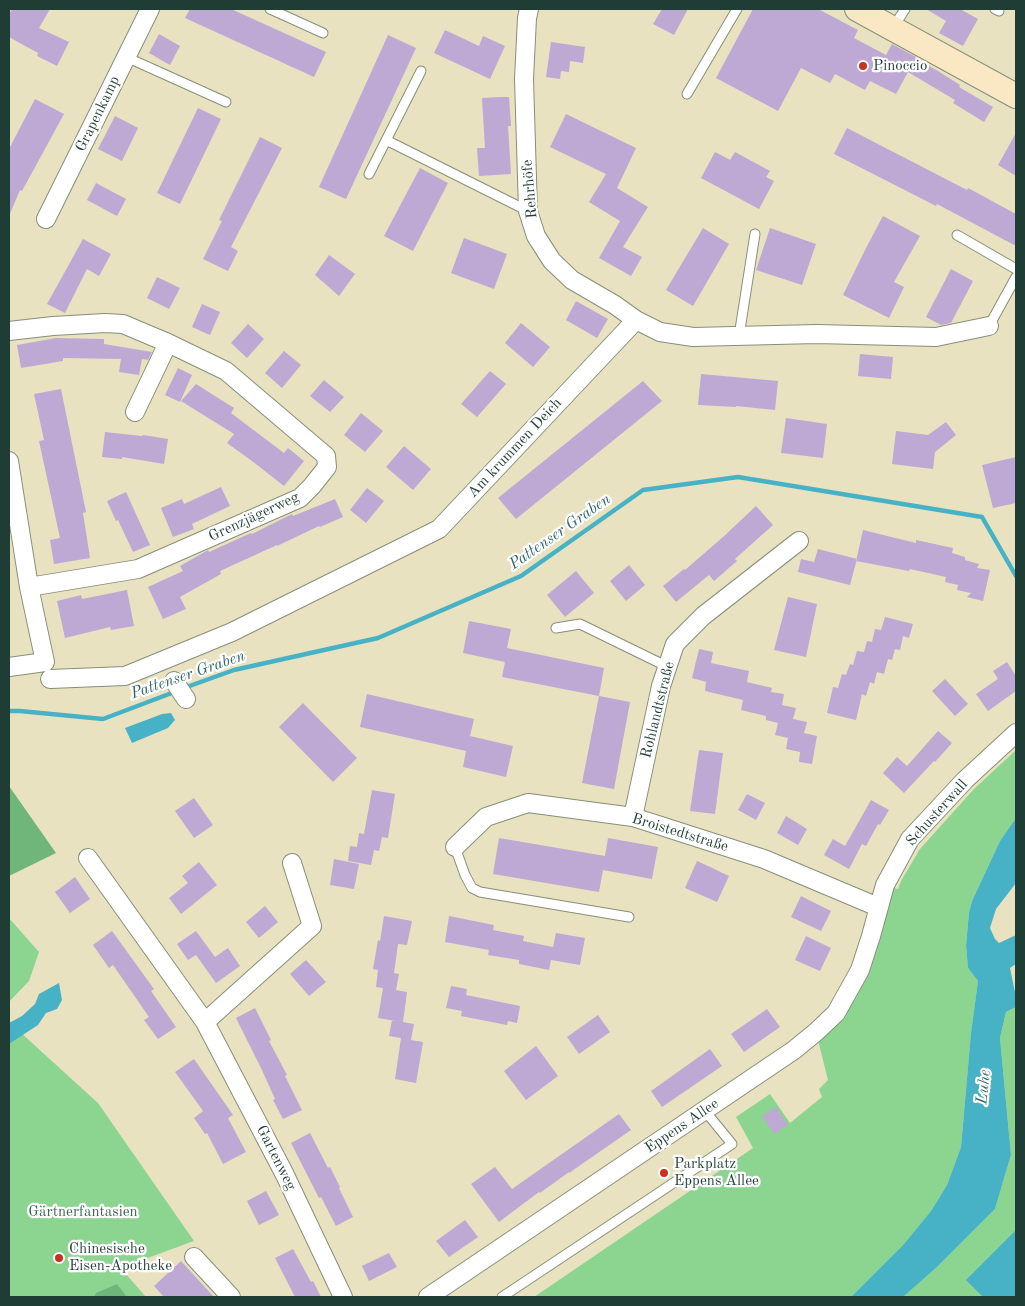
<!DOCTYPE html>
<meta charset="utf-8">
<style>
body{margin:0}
#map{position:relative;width:1025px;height:1306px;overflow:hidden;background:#e9e2c0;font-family:"Old Standard TT",serif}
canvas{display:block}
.frame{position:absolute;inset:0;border:10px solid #1f3d34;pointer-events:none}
</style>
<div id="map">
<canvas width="1025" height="1306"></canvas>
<div class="frame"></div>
</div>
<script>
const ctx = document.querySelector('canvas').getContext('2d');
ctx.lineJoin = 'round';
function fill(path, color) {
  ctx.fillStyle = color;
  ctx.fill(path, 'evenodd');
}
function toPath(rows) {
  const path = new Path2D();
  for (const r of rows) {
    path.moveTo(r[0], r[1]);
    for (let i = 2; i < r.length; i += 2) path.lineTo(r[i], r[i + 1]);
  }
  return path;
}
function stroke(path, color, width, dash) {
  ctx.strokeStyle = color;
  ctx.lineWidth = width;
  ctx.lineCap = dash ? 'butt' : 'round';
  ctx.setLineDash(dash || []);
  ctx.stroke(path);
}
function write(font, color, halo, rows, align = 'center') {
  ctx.font = font + ' "Old Standard TT",serif';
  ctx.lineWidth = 4.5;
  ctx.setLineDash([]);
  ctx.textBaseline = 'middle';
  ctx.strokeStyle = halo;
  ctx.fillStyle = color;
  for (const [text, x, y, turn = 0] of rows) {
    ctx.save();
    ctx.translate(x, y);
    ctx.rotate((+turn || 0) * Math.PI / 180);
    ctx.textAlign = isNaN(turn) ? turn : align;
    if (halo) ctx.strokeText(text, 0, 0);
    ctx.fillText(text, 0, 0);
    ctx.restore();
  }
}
const green = toPath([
 [1016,750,1016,818,1000,841,972,901,969,912,966,946,968,968,978,981,971,1034,961,1147,947,1185,931,1211,903,1245,851,1297,534,1297,753,1148,736,1117,770,1094,790,1123,822,1097,819,1089,828,1080,816,1032,836,1013,885,885,898,889,901,881,920,849,974,789],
 [9,918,39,952,29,981,9,1002],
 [1016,1007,1016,1297,903,1297,936,1268,995,1209,1011,1155,1000,1038,1006,1012],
 [9,1022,98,1103,194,1241,142,1260,125,1273,146,1297,9,1297]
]);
const forest = toPath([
 [9,786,56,853,9,876],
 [117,1284,127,1297,94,1297,96,1293]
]);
const water = toPath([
 [171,713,175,720,168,728,132,743,125,728,162,714],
 [1016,818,1016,883,996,909,990,928,995,939,999,943,1016,935,1016,964,1010,968,1016,997,1016,1007,1006,1012,1000,1038,1011,1155,995,1209,936,1268,903,1297,851,1297,903,1245,931,1211,947,1185,961,1147,971,1033,978,981,968,968,966,946,969,912,972,901,1000,841],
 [59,983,62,1000,57,1009,46,1013,38,1025,9,1044,9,1023,22,1016,35,1004,39,994],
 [1016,1230,1016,1297,983,1297,966,1280]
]);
const stream = toPath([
 [184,688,234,670,378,638,521,576,643,490,738,477,982,517,1016,576],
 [9,711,20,711,103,719,177,691]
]);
const building = toPath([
 [12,9,50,9,39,28,69,42,57,66,37,56,38,53,9,37,9,14],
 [190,9,231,9,326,52,314,77,185,18],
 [662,9,688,9,674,35,653,24],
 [753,9,818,9,858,30,854,38,886,55,892,44,916,57,915,58,938,71,960,85,959,87,993,107,984,122,953,103,955,100,908,72,896,94,870,81,865,90,835,74,830,83,801,68,778,111,716,78],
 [926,9,960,9,978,19,963,46,939,33,946,21],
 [445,30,479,46,483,36,505,46,490,79,434,53],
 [159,34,180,46,170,65,149,53],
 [388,35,416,48,346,199,319,187],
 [551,42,585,47,583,63,570,61,569,72,561,71,560,79,546,77],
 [500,97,509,97,511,126,508,126,511,174,479,176,477,148,485,148,482,98],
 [35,99,64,114,22,191,20,190,9,216,9,149],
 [198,108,221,119,180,204,157,193],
 [566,114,636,148,617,188,648,207,623,247,642,257,631,276,599,258,620,221,589,202,606,174,550,147],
 [115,116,138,128,122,161,98,149],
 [847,128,967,190,968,188,1016,214,1016,246,937,204,936,206,834,154],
 [1016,133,1016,176,998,165],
 [260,137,282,148,231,247,238,251,228,271,203,259,222,221,219,220],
 [715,152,730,160,735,152,770,171,766,177,774,181,759,209,701,178],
 [420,168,448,183,413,251,384,236],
 [96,183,126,199,117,216,87,200],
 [883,216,920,236,894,282,904,287,889,318,843,295,866,248],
 [703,228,729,244,693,306,666,290],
 [770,228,816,244,802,285,756,270],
 [464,238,507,254,494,289,451,273],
 [83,239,111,254,99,276,87,269,65,313,47,304],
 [329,255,355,274,339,296,315,275],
 [951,269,973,281,951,323,941,325,926,317],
 [157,277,180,288,169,309,147,298],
 [576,301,608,319,597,338,566,320],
 [202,304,220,312,210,335,192,327],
 [521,323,550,347,533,367,505,343],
 [248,324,264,339,247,358,231,343],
 [56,338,104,339,104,344,152,352,148,360,142,359,139,375,119,372,121,359,63,358,63,361,21,368,17,345],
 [284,351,301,365,282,388,265,373],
 [860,354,893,357,891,379,858,376],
 [178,368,192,375,180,402,165,395],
 [490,371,506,384,477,417,461,404],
 [701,374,778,381,775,410,736,406,736,407,698,405],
 [324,380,344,397,330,412,310,396],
 [643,381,662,401,516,519,498,498],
 [196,384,234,408,231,413,284,453,288,448,304,461,284,486,252,461,227,443,234,434,181,401],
 [61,389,86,512,83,513,90,558,54,564,50,540,60,538,39,441,44,440,34,394],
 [361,413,383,431,365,452,344,435],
 [786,418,827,424,823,458,781,453],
 [946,422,956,435,935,452,933,469,892,464,896,431,928,435],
 [105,432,142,436,143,435,168,439,164,464,122,457,122,459,102,457],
 [404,446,431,469,413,490,386,467],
 [1016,457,1016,503,993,508,982,465],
 [221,487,230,506,192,524,194,529,173,537,161,508,182,499,184,504],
 [367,488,384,501,366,523,350,510],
 [126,492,150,545,133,552,118,520,116,521,107,501],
 [335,499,343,517,320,527,319,526,277,546,277,545,220,571,221,574,180,597,186,609,163,619,148,587,183,571,180,566,208,550,209,552,251,533,252,534,292,514,293,516],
 [756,506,773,525,735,559,737,561,714,581,709,575,676,602,663,586,684,569,685,570,723,537],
 [863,530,916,543,916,540,953,548,952,553,965,557,965,560,979,564,977,568,990,570,983,601,967,597,971,593,957,590,958,585,945,582,946,577,910,569,909,571,856,561],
 [818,549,857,559,850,585,798,572,801,559,814,562],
 [629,565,645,585,626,601,610,581],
 [576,571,594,593,565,617,547,595],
 [127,590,134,626,111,630,110,627,65,638,57,601,81,595,82,599],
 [788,597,817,604,806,657,774,650],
 [885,617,913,624,909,638,903,636,900,650,895,649,892,660,888,659,884,674,877,672,874,684,870,682,866,696,862,694,856,720,827,713,833,687,838,688,842,674,846,675,850,664,853,665,857,651,864,652,867,641,872,642,875,629,881,630],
 [469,621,511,629,507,648,604,668,599,696,502,677,505,662,463,653],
 [699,649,713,652,711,663,749,671,747,682,772,688,771,692,784,694,782,705,796,708,793,719,807,722,804,733,817,736,812,764,799,762,800,752,786,749,788,738,775,735,778,723,766,720,766,716,741,710,743,700,705,691,706,682,692,678],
 [1007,662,1016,676,1016,691,988,711,976,694,998,679,993,671],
 [945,679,968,704,955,716,932,691],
 [367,694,474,719,470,736,513,746,506,777,463,767,466,751,360,727],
 [599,696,630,702,614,789,582,783],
 [303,703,357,758,333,782,279,727],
 [938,731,952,743,935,762,934,761,904,793,883,773,897,757,907,766],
 [699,750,723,753,715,814,690,811],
 [372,790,395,794,388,838,382,837,379,851,374,850,371,865,348,861,350,846,357,847,359,833,364,834],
 [747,794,765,803,756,820,738,810],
 [194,798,213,825,194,838,175,811],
 [871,800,889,810,880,825,878,824,866,846,862,844,849,869,824,855,833,839,845,846],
 [786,816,807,829,798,845,777,833],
 [499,838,605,856,608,838,658,847,652,879,603,870,599,892,493,874],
 [334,859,359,864,354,889,330,885],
 [697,861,708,866,708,867,708,866,729,876,717,902,685,888],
 [199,862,217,885,181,914,169,898,188,883,182,876],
 [75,877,90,899,70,913,55,892],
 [801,896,831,911,821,931,791,917],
 [265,906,278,922,259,938,246,922],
 [384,916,412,921,407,945,398,944,394,973,399,974,396,990,407,992,403,1022,414,1024,411,1040,423,1042,416,1083,395,1079,401,1038,389,1036,392,1020,396,1021,378,1018,383,988,376,987,378,970,373,969,378,940,380,941],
 [449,916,494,925,493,930,524,936,523,941,553,947,556,933,585,938,580,965,551,960,549,970,519,964,519,960,488,955,489,950,445,942],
 [112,931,154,989,151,991,176,1027,158,1039,144,1020,149,1017,113,965,109,968,93,945],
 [196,931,215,957,228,948,240,966,216,983,196,955,188,960,177,944],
 [806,936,831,948,820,971,795,960],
 [306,960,326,982,309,996,290,974],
 [451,986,467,989,466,995,520,1006,517,1023,508,1021,507,1025,461,1016,462,1011,446,1008],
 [255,1008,271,1040,269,1041,287,1075,285,1076,302,1110,283,1119,273,1100,275,1099,261,1068,236,1018],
 [767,1009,780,1027,744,1052,731,1034],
 [598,1015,610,1032,579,1054,567,1037],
 [536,1046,558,1076,526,1100,504,1071],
 [710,1049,722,1066,662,1107,651,1091],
 [194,1059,233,1115,228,1118,246,1152,223,1164,207,1133,205,1134,194,1118,203,1111,175,1072],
 [776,1107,788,1125,774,1134,762,1116],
 [619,1114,631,1130,569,1173,569,1172,540,1193,539,1192,499,1222,471,1184,495,1167,512,1189],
 [310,1133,328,1168,330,1167,340,1187,339,1188,353,1217,336,1226,321,1197,319,1198,291,1143],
 [266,1191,279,1215,259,1225,247,1201],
 [465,1220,478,1237,449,1257,436,1241],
 [293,1249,311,1282,313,1281,321,1297,295,1297,275,1258],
 [389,1253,397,1267,369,1281,362,1266],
 [181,1261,214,1297,164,1297,154,1286]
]);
const lane = toPath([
 [270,9,323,33],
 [995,9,999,11],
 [893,28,905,9],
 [126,57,226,102],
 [687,94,737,9],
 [386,140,528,211],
 [369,174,421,71],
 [957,235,1016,269],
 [989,326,1016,277],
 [739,336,755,234],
 [556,628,580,624,668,667],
 [455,847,465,875,472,888,480,892,629,917],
 [502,1297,732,1144,705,1111]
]);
const street = toPath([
 [529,9,527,18,524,79,528,211,536,236,552,261,572,280,615,305,636,320],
 [46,219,150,9],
 [9,331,53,326,105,323,123,324,168,343,226,371,326,456,327,467,312,486,300,498,138,569,29,587],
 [135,412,168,343],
 [9,461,29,587,45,662,9,667],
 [50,679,125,676,232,632,439,529,636,320,660,332,693,337,817,334,936,337,989,326],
 [174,681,186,699],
 [633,817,661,686,675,644,703,616,799,541],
 [455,847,486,817,528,803,633,817,764,859,878,907],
 [88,858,205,1022,285,1175,343,1297],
 [205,1022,312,926,292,863],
 [194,1257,231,1297],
 [428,1297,794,1050,816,1032,836,1013,860,970,871,936,885,885,910,839,965,780,1016,733]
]);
const secondary = toPath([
 [857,9,1016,96]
]);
const markers = [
 [863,66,5,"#c8321e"],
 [664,1173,5,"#c8321e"],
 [59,1258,5,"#c8321e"]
];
const poiNames = [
 ["Pinoccio",873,66],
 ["Parkplatz",674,1164],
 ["Eppens Allee",674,1181],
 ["Chinesische",69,1249],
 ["Eisen-Apotheke",69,1266]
];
const streetNames = [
 ["Grapenkamp",98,114,-64],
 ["Rehrhöfe",530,189,-95],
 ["Am krummen Deich",515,448,-47],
 ["Grenzjägerweg",254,517,-25],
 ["Rohlandtstraße",658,710,-76],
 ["Schusterwall",937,813,-48],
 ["Broistedtstraße",680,833,17],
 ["Eppens Allee",682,1126,-34],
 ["Gartenweg",276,1158,63]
];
const parkNames = [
 ["Gärtnerfantasien",83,1212]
];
const waterNames = [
 ["Pattenser Graben",560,532,-35],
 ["Pattenser Graben",188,675,-19],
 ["Luhe",984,1087,-84]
];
fill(green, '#8bd590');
fill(forest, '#70b67a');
fill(water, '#47b2c5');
stroke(stream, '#47b2c5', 4.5);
fill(building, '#bda9d4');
stroke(lane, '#84907a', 11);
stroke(street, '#84907a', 20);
stroke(secondary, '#84907a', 26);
stroke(lane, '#fff', 9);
stroke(street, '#fff', 18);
stroke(secondary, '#fae7c3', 24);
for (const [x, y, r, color] of markers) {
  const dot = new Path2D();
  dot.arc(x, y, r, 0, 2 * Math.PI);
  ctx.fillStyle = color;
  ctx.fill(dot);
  stroke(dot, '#fff', 2);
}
write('15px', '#1f3d34', '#fff', poiNames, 'left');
write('15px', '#1f3d34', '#fff', streetNames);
write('15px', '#3a634b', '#fff', parkNames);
write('italic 16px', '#2d6667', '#fff', waterNames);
</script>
